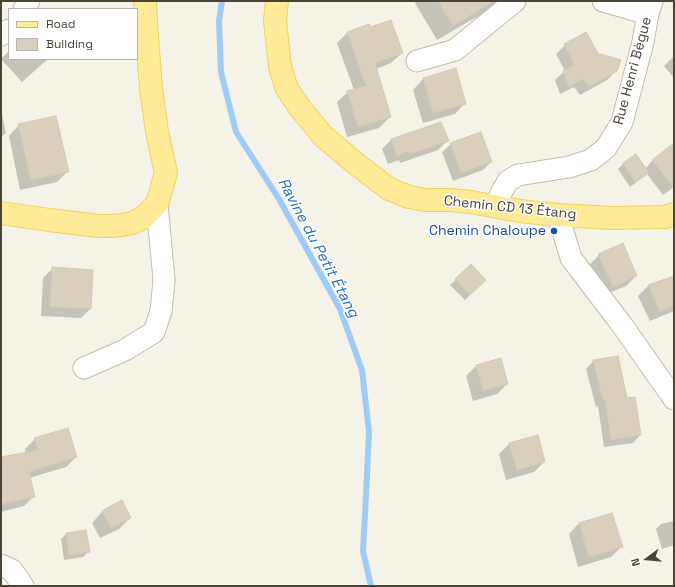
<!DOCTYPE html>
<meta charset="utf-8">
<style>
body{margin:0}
#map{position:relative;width:675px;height:587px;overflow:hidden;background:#f5f3e8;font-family:"Space Grotesk",sans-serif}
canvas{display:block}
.frame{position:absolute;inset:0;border:2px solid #4a4436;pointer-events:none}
.legend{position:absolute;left:8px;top:8px;width:130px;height:52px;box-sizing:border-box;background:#fff;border:1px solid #b7b4af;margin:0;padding:5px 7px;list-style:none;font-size:12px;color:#4a4436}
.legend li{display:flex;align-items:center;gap:8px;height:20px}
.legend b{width:20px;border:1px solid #b7b4af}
.north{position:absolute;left:627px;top:539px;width:40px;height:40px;-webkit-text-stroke:3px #fff;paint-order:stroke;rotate:254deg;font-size:11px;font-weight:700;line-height:16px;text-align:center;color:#4a4436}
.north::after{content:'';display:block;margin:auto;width:14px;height:18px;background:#4a4436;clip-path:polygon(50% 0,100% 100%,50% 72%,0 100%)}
</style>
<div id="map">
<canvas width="675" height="587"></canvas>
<div class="frame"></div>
<ul class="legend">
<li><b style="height:5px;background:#ffeb97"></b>Road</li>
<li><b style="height:11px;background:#d8d0bc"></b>Building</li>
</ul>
<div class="north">N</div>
</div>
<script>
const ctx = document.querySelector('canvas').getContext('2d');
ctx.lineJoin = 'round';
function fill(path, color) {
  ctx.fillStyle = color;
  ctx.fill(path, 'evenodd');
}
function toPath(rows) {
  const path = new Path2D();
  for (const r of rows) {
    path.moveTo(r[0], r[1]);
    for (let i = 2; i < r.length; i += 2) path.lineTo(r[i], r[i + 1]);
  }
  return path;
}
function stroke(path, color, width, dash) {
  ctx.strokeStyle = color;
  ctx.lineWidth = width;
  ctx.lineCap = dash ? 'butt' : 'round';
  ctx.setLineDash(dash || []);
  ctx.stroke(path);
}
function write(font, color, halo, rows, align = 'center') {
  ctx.font = font + ' "Space Grotesk",sans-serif';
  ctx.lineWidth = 3;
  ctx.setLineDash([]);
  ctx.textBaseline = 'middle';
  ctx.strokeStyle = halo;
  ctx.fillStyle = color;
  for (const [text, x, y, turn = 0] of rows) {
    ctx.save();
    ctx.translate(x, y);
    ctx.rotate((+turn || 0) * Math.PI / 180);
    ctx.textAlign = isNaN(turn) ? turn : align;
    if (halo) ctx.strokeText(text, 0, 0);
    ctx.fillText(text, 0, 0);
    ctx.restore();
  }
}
const shadow = toPath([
 [417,1,502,1,491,6,485,12,437,40,415,3],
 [369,29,402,53,391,63,376,69,390,117,379,128,347,137,337,102,348,92,354,90,337,43,347,33],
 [565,45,598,57,616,71,607,80,580,95,574,87,560,94,555,80,565,71,556,54],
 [9,51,9,59,48,59,22,82,1,59],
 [674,56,674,78,664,66],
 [455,70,465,103,455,114,423,123,413,90,423,79],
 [1,110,6,133,1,137],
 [19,125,68,171,57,182,20,190,9,136],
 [391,140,448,140,438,150,400,163,399,160,388,164,382,149],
 [451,144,491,162,483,170,453,181,442,152],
 [674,144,674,187,663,195,647,174,642,178,630,187,618,169,623,164,636,156,645,169,653,160],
 [599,255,636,276,626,286,602,296,588,266],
 [471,266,485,280,465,300,450,285],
 [53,268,90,309,81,318,41,316,43,278],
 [674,277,674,311,650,321,638,296,648,286],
 [500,359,507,384,497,394,473,401,466,376,476,366],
 [593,361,640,435,633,443,604,447,598,406,596,407,586,369],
 [537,436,544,462,534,472,506,480,499,454,509,444],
 [35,439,76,457,66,467,29,478,34,496,24,506,1,512,1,458,26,453,25,449],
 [122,502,130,518,119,529,100,538,92,523,102,512],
 [611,514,621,547,611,557,578,567,569,534,579,523],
 [674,521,674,545,662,549,656,529,661,524],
 [66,534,88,552,83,557,64,560,61,539]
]);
const stream = toPath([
 [222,1,219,21,221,72,236,132,279,199,340,309,362,370,369,432,366,496,363,551,371,586]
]);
const building = toPath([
 [438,1,494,1,453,26,438,1],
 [391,20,403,53,375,63,391,117,358,127,347,91,366,86,347,32,369,24,370,27,391,20],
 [586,32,599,55,601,54,621,60,617,71,589,87,583,79,569,87,563,71,574,65,564,44,586,32],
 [456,68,466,104,433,113,423,78,456,68],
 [56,116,69,172,31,180,18,124,56,116],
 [441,122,449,141,410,154,408,151,397,156,391,139,441,122],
 [481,132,492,162,461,173,450,143,481,132],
 [674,143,674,188,652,160,674,143],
 [636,154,649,173,635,182,623,163,636,154],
 [623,243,637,276,613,287,598,254,623,243],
 [471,264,486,280,470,295,455,279,471,264],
 [52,267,93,270,91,309,50,307,52,267],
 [674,276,674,306,660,312,648,285,674,276],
 [618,356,627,398,635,397,641,435,611,440,605,399,603,400,593,360,618,356],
 [501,358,508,384,483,391,476,365,501,358],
 [68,428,77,457,29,472,35,497,1,504,1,457,38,450,34,438,68,428],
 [538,435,545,462,517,470,509,443,538,435],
 [122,500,131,518,111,528,102,511,122,500],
 [612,513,623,547,589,557,579,523,612,513],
 [86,530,90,552,69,555,66,533,86,530]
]);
const minor = toPath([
 [603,1,648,14],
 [24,9,29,1],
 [1,35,9,30],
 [417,61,455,50,515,1],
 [497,207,501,193,508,181,518,175,569,167,591,160,606,148,622,122,643,42,648,14,652,1],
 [558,215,571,258,622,325,674,399],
 [84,368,125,350,154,332,161,311,164,280,157,204],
 [1,565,12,570,23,586]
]);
const major = toPath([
 [277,1,275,21,280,67,287,89,300,108,323,136,355,163,389,189,409,197,426,200,450,200,471,202,520,211,558,215,613,218,665,217,674,214],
 [1,213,49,220,99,226,110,226,122,225,132,223,143,218,157,204,166,173,157,132,151,88,147,38,145,1]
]);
const markers = [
 [554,231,4,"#1a4fb4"]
];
const streetNames = [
 ["Rue Henri Bègue",633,71,-75],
 ["Chemin CD 13 Étang",510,208,6]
];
const transitNames = [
 ["Chemin Chaloupe",546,231]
];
const waterNames = [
 ["Ravine du Petit Étang",318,248,62]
];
fill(shadow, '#0003');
stroke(stream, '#9fcbf7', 6);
fill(building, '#d8d0bc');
stroke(building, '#d4c9af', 1);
stroke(minor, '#c2bca9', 23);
stroke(major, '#efd15d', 24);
stroke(minor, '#fff', 21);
stroke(major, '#ffeb97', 22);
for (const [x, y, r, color] of markers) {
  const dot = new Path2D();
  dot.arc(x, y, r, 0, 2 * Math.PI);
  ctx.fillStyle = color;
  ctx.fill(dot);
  stroke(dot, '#fff', 1.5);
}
write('14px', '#4a4436', '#fff', streetNames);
write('14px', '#164399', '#fff', transitNames, 'right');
write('italic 15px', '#2470c0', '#fff', waterNames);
</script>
